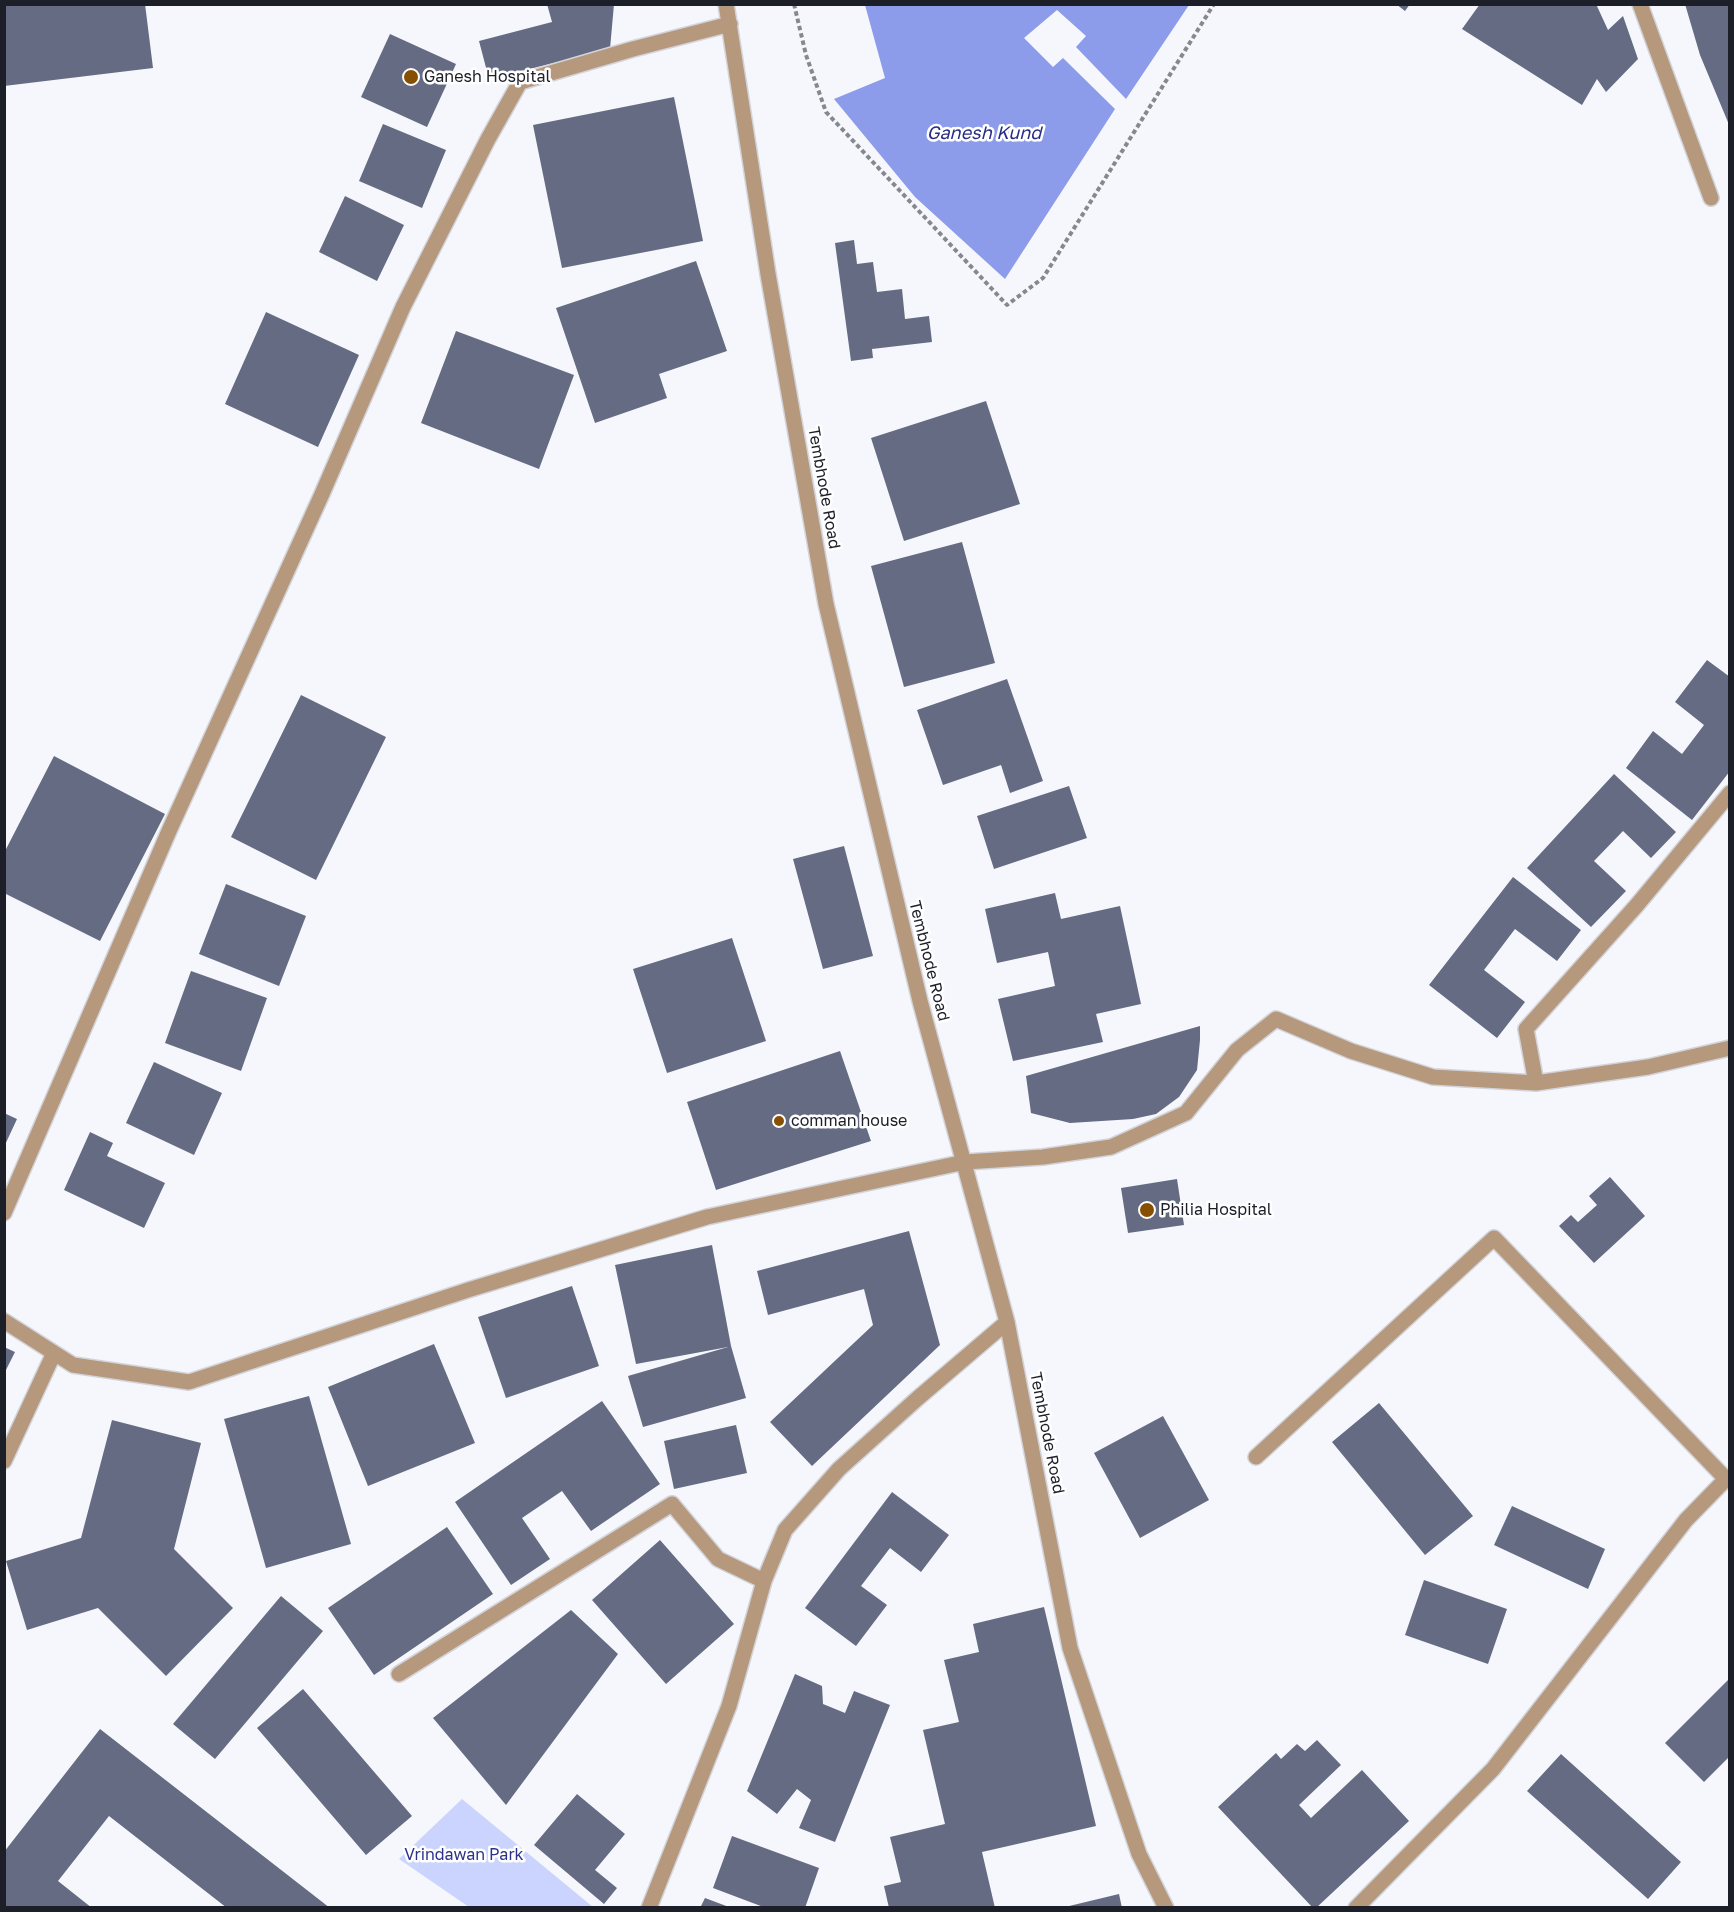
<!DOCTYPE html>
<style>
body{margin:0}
#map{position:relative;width:1734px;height:1912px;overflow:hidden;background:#f5f7fc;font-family:"Golos Text",sans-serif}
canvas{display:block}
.frame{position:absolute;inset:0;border:6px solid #1c1e28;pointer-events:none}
</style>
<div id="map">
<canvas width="1734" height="1912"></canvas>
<div class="frame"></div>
</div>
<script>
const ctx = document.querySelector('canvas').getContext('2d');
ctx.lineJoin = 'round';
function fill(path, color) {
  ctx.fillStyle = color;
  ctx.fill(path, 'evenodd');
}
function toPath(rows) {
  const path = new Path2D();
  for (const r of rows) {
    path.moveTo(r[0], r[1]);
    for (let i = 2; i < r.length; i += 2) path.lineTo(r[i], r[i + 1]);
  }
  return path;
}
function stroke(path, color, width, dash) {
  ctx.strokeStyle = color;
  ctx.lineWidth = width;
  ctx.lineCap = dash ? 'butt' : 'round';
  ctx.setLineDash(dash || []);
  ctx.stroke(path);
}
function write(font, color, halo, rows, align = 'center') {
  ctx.font = font + ' "Golos Text",sans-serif';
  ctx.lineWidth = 5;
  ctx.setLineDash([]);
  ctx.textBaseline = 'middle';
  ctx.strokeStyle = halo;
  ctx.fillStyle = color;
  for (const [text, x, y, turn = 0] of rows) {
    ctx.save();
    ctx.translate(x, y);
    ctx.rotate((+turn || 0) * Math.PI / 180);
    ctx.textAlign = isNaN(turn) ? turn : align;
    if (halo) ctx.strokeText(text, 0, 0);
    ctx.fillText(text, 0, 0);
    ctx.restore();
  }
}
const green = toPath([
 [462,1799,593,1907,469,1907,399,1859]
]);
const water = toPath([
 [865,5,865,4,1189,5,1126,99,1076,47,1086,36,1057,10,1024,38,1053,67,1063,58,1115,109,1005,279,915,197,834,99,885,78]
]);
const building = toPath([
 [4,4,145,4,153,68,4,86],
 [547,4,614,4,610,49,489,79,479,41,552,22],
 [1396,4,1410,4,1405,11],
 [1480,4,1596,4,1608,30,1623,16,1638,59,1606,92,1597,79,1582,105,1462,29],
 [1685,4,1730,4,1730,127,1700,55],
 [390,34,456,64,427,127,361,97],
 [674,97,703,241,562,268,533,125],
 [383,124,446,150,422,208,359,181],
 [345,196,404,225,377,281,319,252],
 [854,240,857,264,873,262,877,292,902,289,905,319,929,316,932,342,872,349,873,358,851,361,835,243],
 [696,261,727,351,659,374,667,398,595,423,556,308],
 [266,312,359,355,318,447,225,404],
 [456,331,574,375,539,469,421,423],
 [986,401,1020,504,904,541,871,438],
 [962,542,995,663,904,687,871,566],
 [1707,660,1730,677,1730,771,1692,820,1626,768,1653,731,1682,754,1704,725,1675,702],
 [1007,679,1043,781,1010,793,1001,765,943,785,917,710],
 [301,695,386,737,316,880,231,837],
 [54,756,165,814,100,941,4,893,4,853],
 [1614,774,1676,832,1651,858,1623,831,1594,861,1626,891,1591,927,1527,868],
 [1069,786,1087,838,994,869,977,816],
 [844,846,873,956,823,969,793,859],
 [1513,877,1581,930,1557,961,1515,929,1484,970,1525,1002,1497,1038,1429,985],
 [226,884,306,916,279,986,199,954],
 [1055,893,1061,919,1120,906,1141,1004,1096,1014,1103,1042,1013,1061,998,999,1055,986,1048,952,997,963,985,909],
 [732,938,766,1041,667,1073,633,969],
 [191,971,267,998,241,1071,165,1043],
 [1200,1026,1200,1040,1197,1070,1179,1097,1156,1114,1133,1119,1070,1123,1031,1113,1026,1076],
 [840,1051,871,1141,716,1190,687,1102],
 [154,1062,222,1093,194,1155,126,1123],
 [4,1113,17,1119,4,1147],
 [90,1132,113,1143,107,1156,165,1183,144,1228,64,1190],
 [1610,1177,1645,1216,1594,1263,1559,1226,1571,1215,1578,1222,1597,1205,1589,1196],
 [1177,1179,1184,1225,1128,1233,1121,1188],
 [909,1231,940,1345,812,1466,770,1422,873,1325,864,1289,768,1315,757,1271],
 [712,1245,731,1346,746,1398,643,1427,628,1376,728,1347,636,1364,615,1265],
 [572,1286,599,1366,506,1398,478,1317],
 [434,1344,475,1443,368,1486,328,1387],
 [4,1347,15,1352,4,1374],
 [309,1396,351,1544,266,1568,224,1419],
 [602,1401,660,1484,591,1531,562,1491,522,1518,550,1559,511,1585,455,1502],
 [1379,1403,1473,1516,1425,1555,1332,1442],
 [1163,1416,1209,1500,1140,1538,1094,1453],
 [112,1420,201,1443,174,1549,233,1608,166,1676,98,1608,27,1630,6,1561,81,1538],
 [736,1425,747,1473,674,1489,664,1441],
 [892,1492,949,1535,921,1572,890,1548,861,1586,887,1605,856,1646,805,1608],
 [1512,1506,1605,1549,1588,1589,1494,1545],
 [447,1527,493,1594,374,1675,328,1608],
 [660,1540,734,1624,666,1684,592,1600],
 [1424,1580,1507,1609,1488,1664,1405,1635],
 [281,1596,323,1631,215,1759,173,1724],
 [1044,1607,1096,1826,982,1852,995,1908,889,1908,884,1886,901,1882,890,1837,945,1824,923,1730,959,1722,944,1660,979,1652,973,1624],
 [571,1610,618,1654,506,1805,433,1718],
 [795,1674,822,1686,823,1704,845,1713,854,1691,890,1705,835,1842,799,1828,811,1800,797,1789,777,1814,747,1791],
 [1730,1678,1730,1756,1704,1782,1665,1743],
 [303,1689,412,1816,366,1855,257,1728],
 [100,1729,330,1908,227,1908,109,1816,58,1881,92,1908,4,1908,4,1852],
 [1317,1740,1341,1765,1299,1805,1311,1818,1362,1770,1409,1821,1316,1908,1313,1908,1218,1807,1276,1753,1281,1759,1297,1744,1305,1751],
 [1561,1754,1681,1862,1648,1899,1527,1791],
 [577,1794,625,1834,595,1870,617,1888,604,1904,534,1845],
 [732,1836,819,1868,805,1908,766,1908,713,1888],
 [1119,1894,1122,1908,1065,1908,1065,1907],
 [705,1898,729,1907,729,1908,700,1908]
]);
const path = toPath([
 [794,4,806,55,826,112,1007,305,1043,278,1214,4]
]);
const minor = toPath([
 [726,4,768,274,826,604,920,1001,1007,1322,1070,1648,1139,1854,1166,1908],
 [1640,4,1711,198],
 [1536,1083,1526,1029,1637,905,1730,793],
 [4,1213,169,831,322,494,403,307,488,139,520,82,633,49,730,24],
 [4,1321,73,1365,189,1382,468,1290,707,1217,965,1162,1043,1157,1111,1147,1186,1113,1237,1050,1276,1019,1351,1051,1433,1077,1536,1083,1648,1067,1730,1048],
 [1256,1457,1494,1238,1726,1479,1686,1520,1493,1769,1356,1908],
 [4,1461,54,1353],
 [399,1674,672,1504,718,1559,764,1581],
 [649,1908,729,1706,764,1581,785,1530,839,1469,918,1398,1007,1322]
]);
const markers = [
 [411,77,8,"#874f02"],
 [779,1121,6,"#874f02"],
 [1147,1210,8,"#874f02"]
];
const poiNames = [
 ["Ganesh Hospital",424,77],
 ["comman house",791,1121],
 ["Philia Hospital",1160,1210]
];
const streetNames = [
 ["Tembhode Road",824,488,80],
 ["Tembhode Road",929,961,76],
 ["Tembhode Road",1047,1433,79]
];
const parkNames = [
 ["Vrindawan Park",464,1855]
];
const waterNames = [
 ["Ganesh Kund",984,133]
];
fill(green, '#cad4fe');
fill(water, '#8c9cea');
fill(building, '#656b82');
stroke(minor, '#d2d4da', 18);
stroke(path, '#86888f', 4, [4.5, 3]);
stroke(minor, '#b6987d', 15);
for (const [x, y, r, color] of markers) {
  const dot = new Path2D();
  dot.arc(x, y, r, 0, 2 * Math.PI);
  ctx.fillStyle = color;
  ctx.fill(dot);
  stroke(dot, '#fff', 2);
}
write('16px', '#1c1e28', '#fff', poiNames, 'left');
write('16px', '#1c1e28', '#fff', streetNames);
write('16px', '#2d328a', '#fff', parkNames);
write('italic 18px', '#292d86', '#fff', waterNames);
</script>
